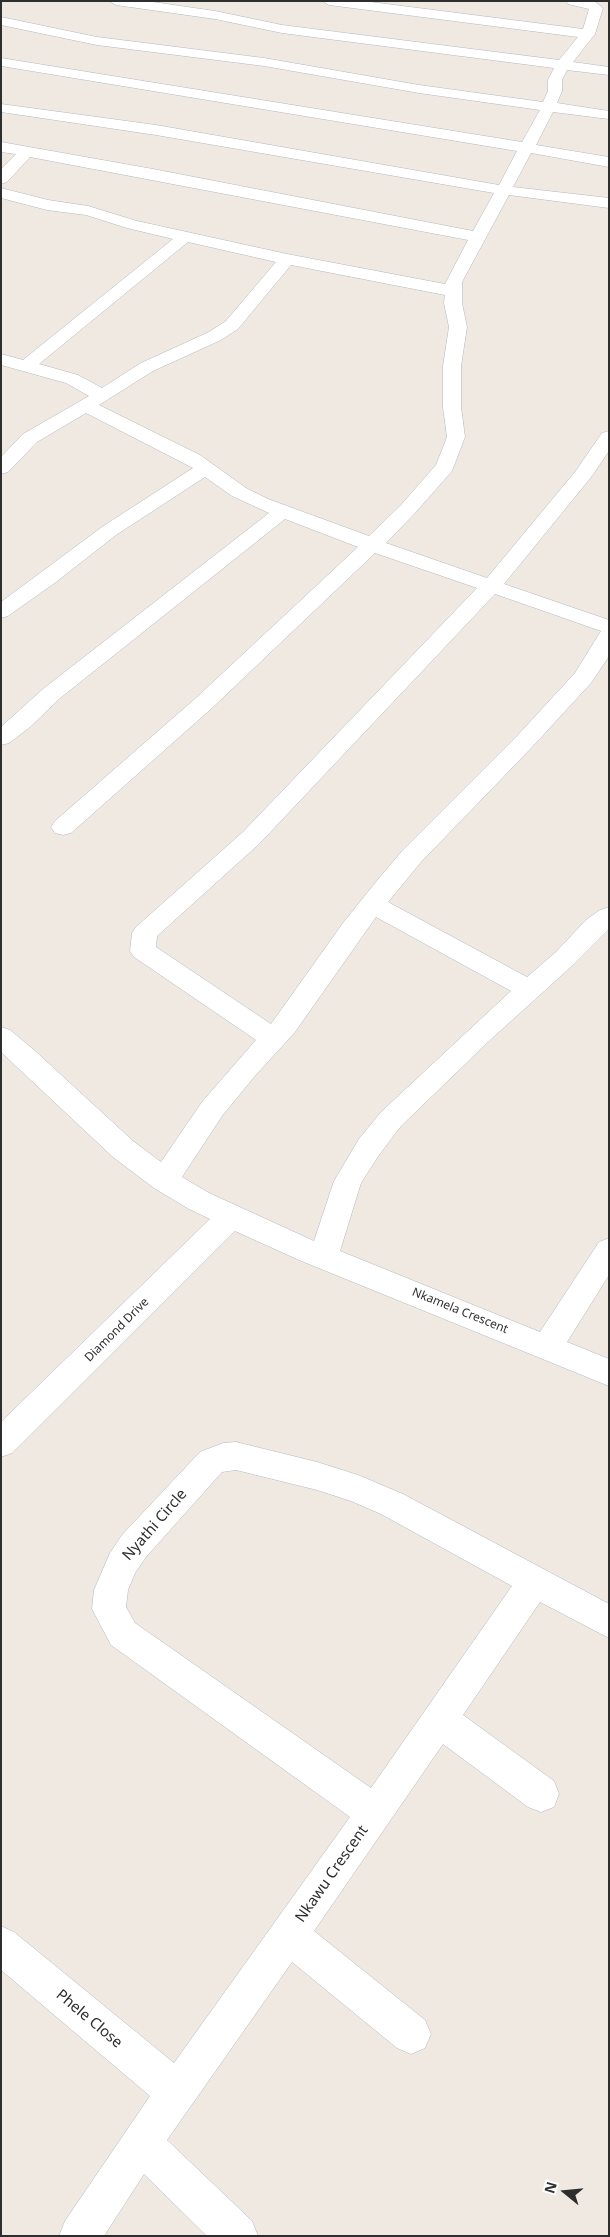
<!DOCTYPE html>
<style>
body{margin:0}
#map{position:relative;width:610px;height:2237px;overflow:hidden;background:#efe9e1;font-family:"Noto Sans",sans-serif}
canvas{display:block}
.frame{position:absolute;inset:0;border:2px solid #2e2e2e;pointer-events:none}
.north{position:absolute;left:540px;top:2167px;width:50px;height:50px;-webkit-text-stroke:4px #fff;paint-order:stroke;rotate:287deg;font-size:14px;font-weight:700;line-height:20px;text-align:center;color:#2e2e2e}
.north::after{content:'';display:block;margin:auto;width:18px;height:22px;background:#2e2e2e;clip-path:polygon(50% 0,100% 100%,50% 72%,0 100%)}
</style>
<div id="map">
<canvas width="610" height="2237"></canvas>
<div class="frame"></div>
<div class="north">N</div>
</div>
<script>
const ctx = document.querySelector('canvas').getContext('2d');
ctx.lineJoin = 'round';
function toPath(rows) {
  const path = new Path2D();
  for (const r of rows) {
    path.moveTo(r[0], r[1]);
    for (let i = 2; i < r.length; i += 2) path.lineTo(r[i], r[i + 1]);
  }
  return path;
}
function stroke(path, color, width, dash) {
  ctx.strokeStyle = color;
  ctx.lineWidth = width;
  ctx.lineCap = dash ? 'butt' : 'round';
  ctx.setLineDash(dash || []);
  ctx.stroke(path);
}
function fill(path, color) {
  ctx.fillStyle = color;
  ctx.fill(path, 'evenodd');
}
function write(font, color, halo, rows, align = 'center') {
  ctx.font = font + ' "Noto Sans",sans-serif';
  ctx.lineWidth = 4;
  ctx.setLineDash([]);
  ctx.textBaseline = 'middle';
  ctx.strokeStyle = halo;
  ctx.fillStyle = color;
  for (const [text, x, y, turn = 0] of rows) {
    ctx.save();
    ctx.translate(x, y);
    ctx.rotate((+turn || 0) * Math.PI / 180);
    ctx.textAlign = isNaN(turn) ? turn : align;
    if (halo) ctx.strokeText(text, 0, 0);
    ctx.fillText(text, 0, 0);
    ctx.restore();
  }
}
const minor = toPath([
 [109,1,146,1,215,11,282,25,559,60,578,37,329,5,322,1,363,1,583,29,589,9,568,4,566,1,594,1,603,8,595,34,573,62,609,67,609,75,567,70,562,80,562,91,557,103,609,111,609,119,553,112,536,145,609,157,609,167,531,153,513,187,609,198,609,208,509,195,462,282,462,303,467,327,461,366,461,407,465,437,452,471,415,513,386,543,487,578,575,472,602,433,609,431,609,451,592,476,504,584,609,620,609,656,591,683,533,746,421,862,388,902,527,977,556,952,586,920,600,910,609,907,609,929,574,964,489,1041,401,1126,379,1155,361,1183,340,1251,540,1332,599,1242,609,1238,609,1275,567,1342,609,1359,609,1386,299,1260,235,1231,12,1453,1,1457,1,1422,210,1219,189,1209,154,1188,113,1157,1,1052,1,1027,10,1030,34,1050,133,1141,161,1162,202,1102,256,1040,134,957,130,951,132,933,136,927,243,832,477,588,375,553,212,708,71,833,63,835,55,833,51,827,55,821,196,698,358,547,285,519,59,699,30,727,9,743,1,745,1,727,43,689,269,513,232,496,205,477,116,535,56,582,8,616,1,618,1,602,102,527,193,468,86,413,37,442,8,472,1,474,1,457,23,434,89,396,66,383,1,365,1,354,23,360,173,239,127,228,86,215,47,210,1,198,1,188,48,200,88,206,137,221,287,254,445,284,468,240,30,157,7,182,1,184,1,169,16,154,1,152,1,142,153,169,473,231,494,193,156,135,1,112,1,104,156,125,499,185,517,151,1,66,1,58,522,142,540,110,419,93,264,66,97,45,1,25,1,17,97,37,264,58,419,85,543,102,548,91,548,80,554,68,282,33,215,19,116,5,109,1],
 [188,242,276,262,226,321,209,332,141,363,102,388,78,375,39,364,188,242],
 [291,265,445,295,444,303,449,327,443,366,443,407,447,437,436,465,401,505,369,536,268,499,246,488,200,455,99,405,153,371,221,340,238,329,291,265],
 [495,594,601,631,575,673,517,736,403,850,380,877,343,923,271,1024,156,947,157,936,259,844,495,594],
 [376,917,511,991,381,1112,359,1139,334,1181,314,1241,209,1193,182,1177,222,1116,254,1077,295,1032,376,917],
 [236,1442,317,1462,358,1475,403,1494,609,1604,609,1638,540,1602,463,1715,554,1781,559,1794,554,1807,541,1812,528,1807,443,1744,314,1931,425,2020,431,2034,425,2048,411,2054,397,2048,292,1962,167,2140,252,2221,258,2236,207,2236,144,2174,104,2236,59,2236,65,2221,150,2096,1,1970,1,1926,14,1932,174,2063,350,1817,111,1645,92,1609,94,1590,110,1553,122,1535,200,1452,223,1443,236,1442],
 [236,1470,317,1490,351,1501,381,1514,512,1586,371,1788,135,1623,126,1607,128,1590,135,1573,146,1557,222,1472,236,1470]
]);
const streetNames = [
 ["Nkamela Crescent",460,1311,22],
 ["Diamond Drive",117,1330,-45]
];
const nearStreetnames = [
 ["Nyathi Circle",155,1525,-49],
 ["Nkawu Crescent",332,1874,-55],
 ["Phele Close",89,2019,40]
];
stroke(minor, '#b4b7c1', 1);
fill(minor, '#fff');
write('12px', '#2e2e2e', '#fff', streetNames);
write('15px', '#2e2e2e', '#fff', nearStreetnames);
</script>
